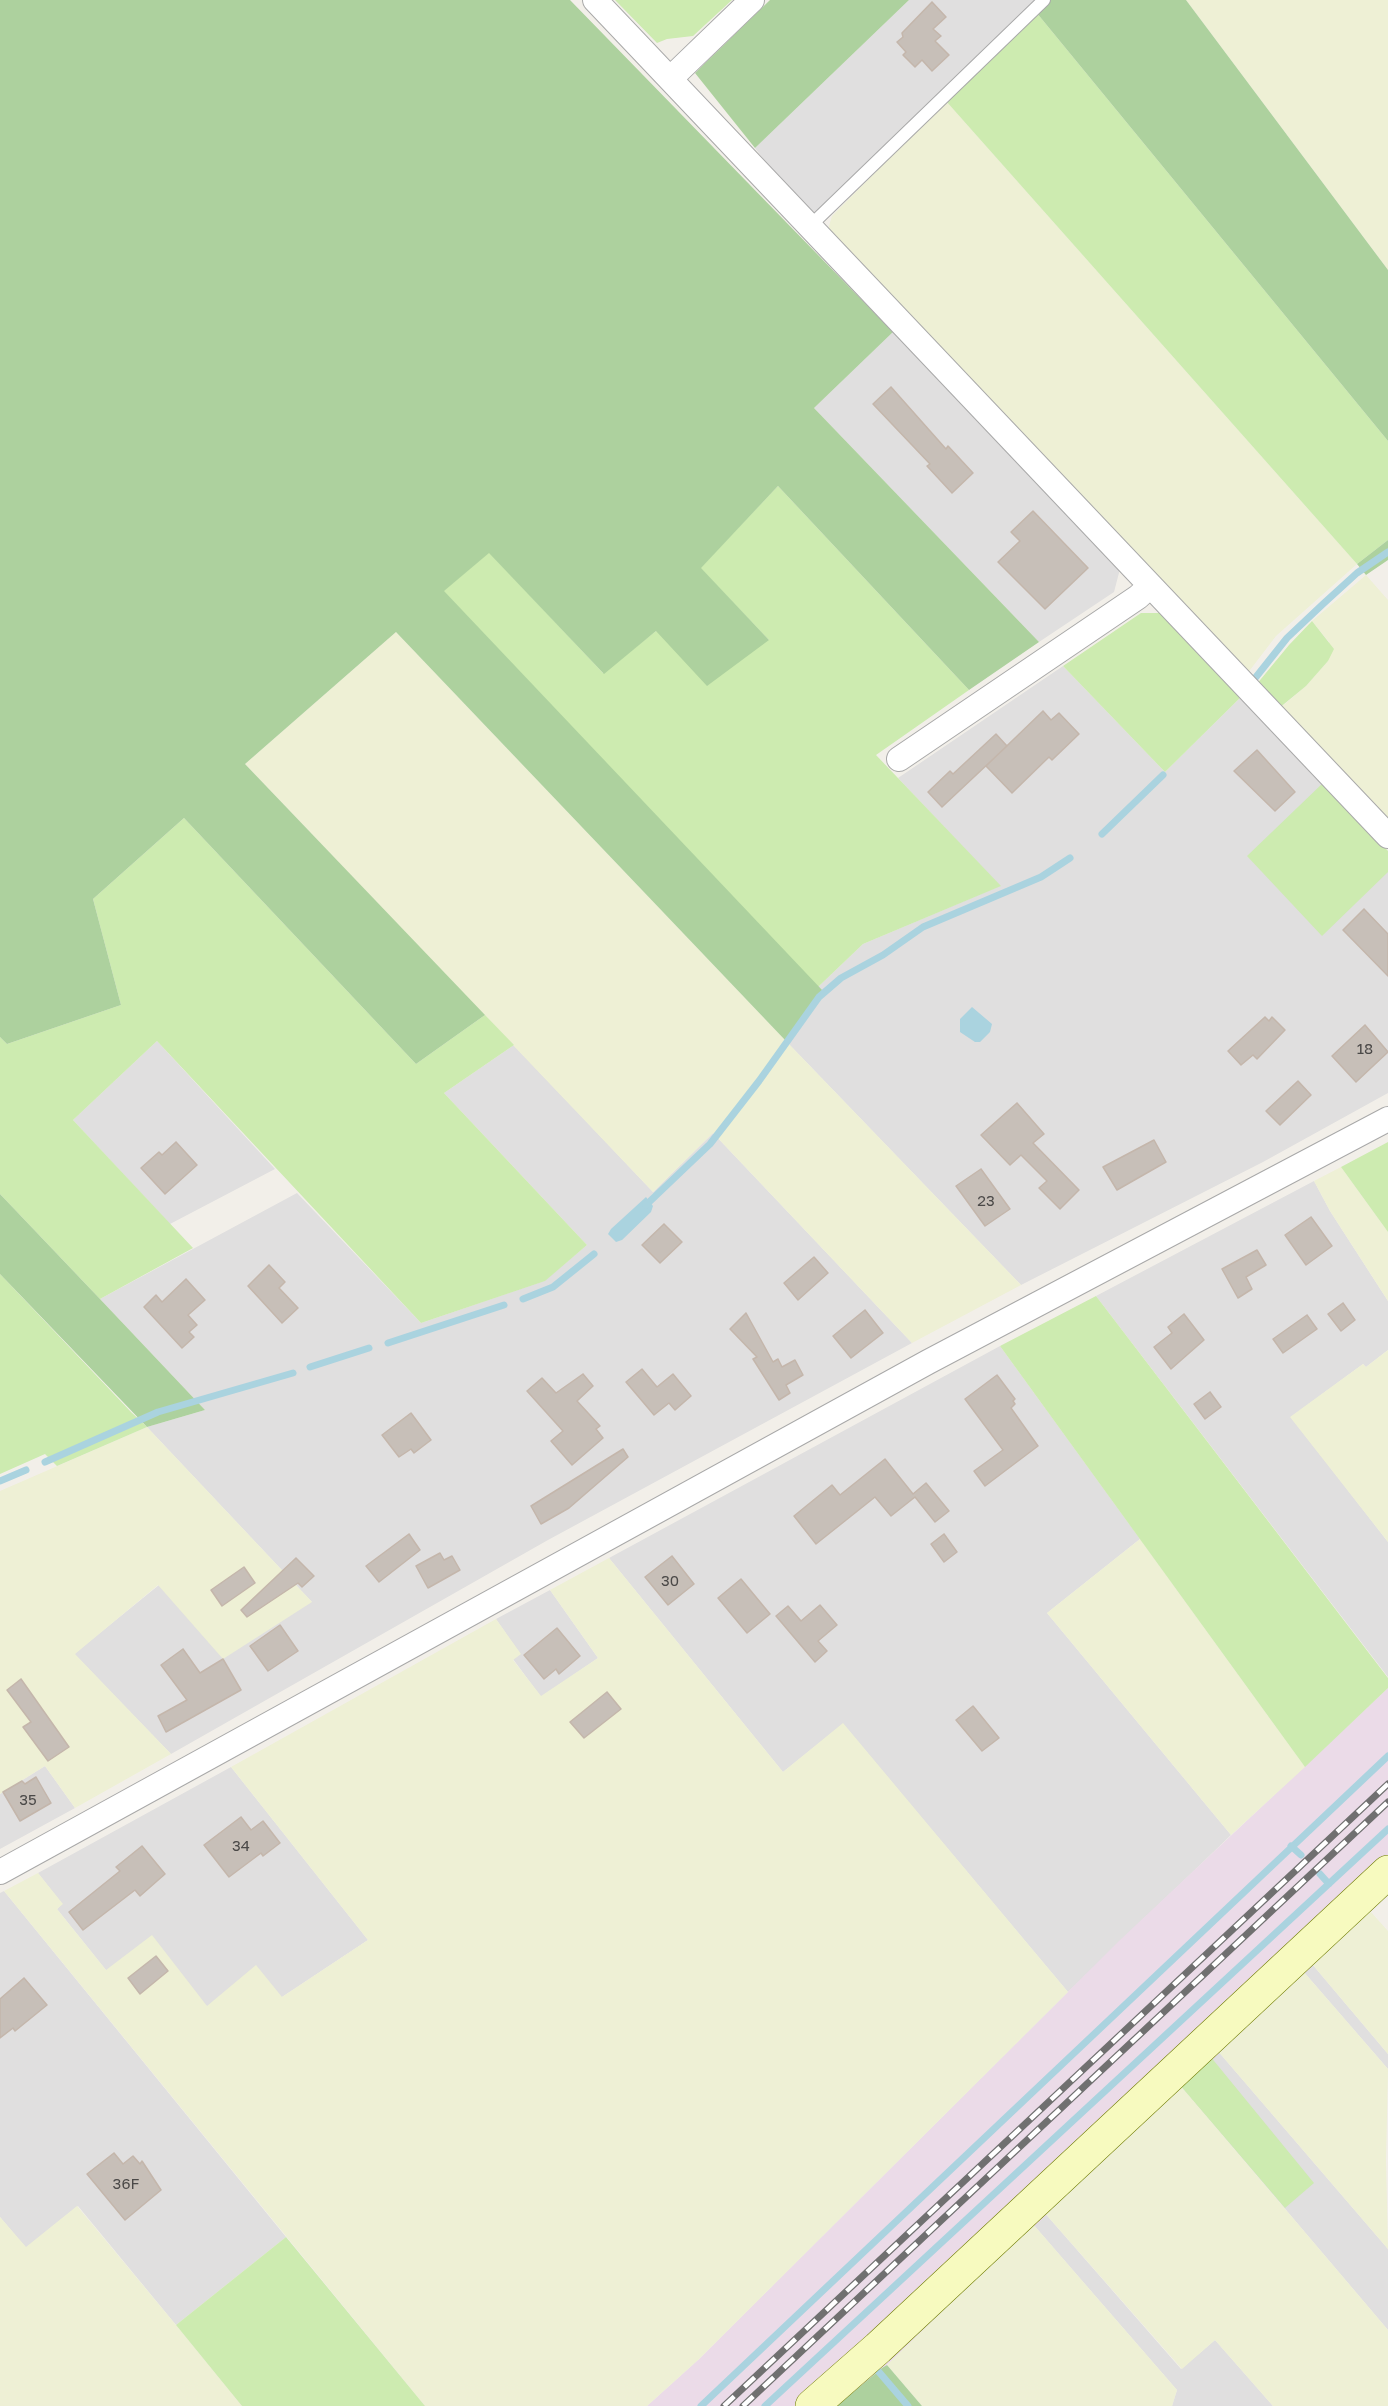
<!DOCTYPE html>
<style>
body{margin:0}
canvas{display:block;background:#f2efe9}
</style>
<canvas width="1388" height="2406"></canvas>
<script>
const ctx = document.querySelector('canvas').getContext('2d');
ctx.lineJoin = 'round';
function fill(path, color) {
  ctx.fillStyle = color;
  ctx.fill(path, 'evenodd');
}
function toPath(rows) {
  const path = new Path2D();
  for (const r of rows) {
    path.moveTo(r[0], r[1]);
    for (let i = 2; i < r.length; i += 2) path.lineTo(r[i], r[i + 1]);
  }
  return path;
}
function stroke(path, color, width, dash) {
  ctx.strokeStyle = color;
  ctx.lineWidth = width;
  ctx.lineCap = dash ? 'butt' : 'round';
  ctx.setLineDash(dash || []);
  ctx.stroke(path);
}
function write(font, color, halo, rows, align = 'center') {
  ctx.font = font + ' "Golos Text",sans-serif';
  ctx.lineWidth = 5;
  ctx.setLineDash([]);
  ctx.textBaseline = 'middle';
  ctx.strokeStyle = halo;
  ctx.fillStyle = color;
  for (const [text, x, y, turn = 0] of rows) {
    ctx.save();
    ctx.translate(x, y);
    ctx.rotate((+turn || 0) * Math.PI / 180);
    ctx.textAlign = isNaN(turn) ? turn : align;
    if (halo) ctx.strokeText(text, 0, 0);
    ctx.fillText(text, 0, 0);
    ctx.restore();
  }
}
const residential = toPath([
 [909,0,1038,0,809,219,755,148],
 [893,332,1120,569,1114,592,1039,642,814,408],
 [1063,666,1165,772,1242,696,1324,782,1388,872,1388,1093,1263,1162,1021,1285,785,1040,823,991,818,987,863,944,1000,886,898,778],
 [157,1041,275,1169,170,1224,73,1120],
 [514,1045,653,1192,713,1133,912,1343,548,1540,171,1754,74,1654,159,1585,312,1602,147,1427,205,1410,100,1299,297,1193,421,1323,544,1281,587,1245,444,1093],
 [1314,1181,1330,1211,1388,1301,1388,1350,1366,1367,1363,1364,1291,1417,1388,1542,1388,1677,1096,1296],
 [1000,1346,1140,1539,1047,1613,1231,1835,1068,1992,843,1724,783,1772,609,1558],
 [550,1590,598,1658,541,1697,513,1659,520,1654,496,1619],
 [45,1766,75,1808,0,1849,0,1794],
 [231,1767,368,1940,282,1997,207,2006,106,1970,57,1909,62,1904,38,1873],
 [4,1891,286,2237,176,2325,78,2206,26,2248,0,2217,0,1893],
 [1312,1964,1388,2054,1388,2069,1303,1971],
 [1217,2050,1388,2249,1388,2330,1179,2084],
 [1043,2211,1181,2369,1215,2340,1273,2406,1172,2406,1177,2390,1032,2223]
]);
const industrial = toPath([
 [1388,1688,1388,1895,887,2365,837,2406,647,2406,698,2360,1120,1940]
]);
const farmland = toPath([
 [1186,0,1388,0,1388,270],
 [946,101,1357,564,1276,636,1247,674,826,236,832,216],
 [1366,575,1388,600,1388,826,1279,709,1306,686,1328,661,1329,642,1312,621],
 [396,632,785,1040,1021,1285,912,1343,713,1133,653,1192,245,764],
 [1341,1167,1388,1232,1388,1301,1330,1211,1314,1181],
 [1388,1350,1388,1542,1290,1417,1363,1364,1366,1367],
 [147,1427,312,1602,223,1659,158,1585,75,1654,171,1754,75,1808,45,1766,0,1794,0,1491],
 [1140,1539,1305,1767,1231,1835,1047,1613],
 [609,1558,783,1772,843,1723,1068,1992,698,2360,647,2406,425,2406,4,1891,38,1873,63,1904,57,1909,106,1970,152,1935,207,2006,256,1965,282,1997,368,1940,231,1767,496,1619,521,1654,513,1660,541,1696,598,1658,550,1590],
 [1370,1911,1388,1931,1388,2054,1312,1964],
 [1303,1971,1388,2069,1386,2160,1388,2249,1217,2050],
 [1179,2084,1388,2330,1388,2406,1273,2406,1215,2340,1182,2369,1043,2211],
 [77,2206,176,2325,242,2406,0,2406,0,2217,26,2247],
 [1032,2223,1177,2390,1172,2406,922,2406,887,2365]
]);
const grass = toPath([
 [615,0,732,0,693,36,667,39,657,43],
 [1036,12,1388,441,1388,540,1357,564,946,101],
 [778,486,969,690,876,755,1001,886,863,944,818,987,443,591,489,552,603,673,656,631,769,640,700,568],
 [1141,613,1164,613,1242,696,1165,772,1063,666],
 [1312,621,1334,649,1328,661,1306,686,1278,709,1256,685,1289,645],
 [1324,782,1388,851,1388,872,1322,936,1247,856],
 [184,818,416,1064,485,1015,514,1045,444,1093,587,1245,545,1281,421,1323,157,1041,73,1120,193,1248,100,1299,0,1194,0,1037,7,1044,121,1005,93,899],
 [1388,1142,1388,1232,1341,1167],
 [0,1274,131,1412,147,1427,57,1466,45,1454,0,1474],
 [1096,1296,1388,1678,1388,1688,1305,1767,1000,1346],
 [1210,2056,1314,2183,1285,2208,1179,2084],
 [286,2237,425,2406,242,2406,176,2325]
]);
const forest = toPath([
 [0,0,570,0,893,332,814,408,1039,642,969,690,778,486,701,568,769,640,707,686,656,631,604,674,489,553,444,591,823,991,785,1040,396,632,245,764,485,1015,416,1064,184,818,93,899,121,1005,7,1044,0,1037],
 [770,0,909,0,755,148,695,73],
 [1049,0,1186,0,1388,270,1388,441,1036,12],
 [1388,540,1388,560,1366,575,1357,564],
 [0,1194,100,1299,205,1410,147,1427,0,1274],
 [887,2365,922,2406,837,2406,882,2368]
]);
const water = toPath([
 [972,1007,992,1024,990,1032,980,1042,975,1042,960,1032,960,1019],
 [646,1197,653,1206,651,1212,622,1240,616,1242,608,1234,611,1229]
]);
const stream = toPath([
 [1256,677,1287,638,1323,604,1357,573,1388,552],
 [1102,834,1163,775],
 [646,1205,710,1144,759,1081,819,997,841,978,883,955,923,927,1041,877,1070,858],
 [523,1299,553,1287,594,1254],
 [388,1343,504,1305],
 [310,1367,369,1348],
 [45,1462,158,1412,293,1373],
 [0,1481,26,1470],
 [1291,1846,1301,1855],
 [1320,1874,1329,1884],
 [879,2372,908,2406],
 [701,2406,1388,1756],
 [765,2406,1388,1829]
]);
const building = toPath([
 [932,2,946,17,933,29,941,36,935,41,949,55,932,71,922,60,915,67,903,55,906,52,897,42,903,37,902,33,932,2],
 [891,387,946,449,948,446,973,473,952,493,927,466,930,464,873,404,891,387],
 [1033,511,1088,568,1045,609,998,562,1020,541,1011,532,1033,511],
 [1043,711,1051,720,1059,713,1079,734,1052,760,1049,757,1012,793,986,766,1043,711],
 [996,734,1007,746,942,807,928,792,950,771,953,774,996,734],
 [1257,750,1295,792,1275,811,1234,771,1257,750],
 [1364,909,1388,934,1388,976,1343,930,1364,909],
 [1265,1017,1269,1021,1272,1017,1285,1030,1257,1059,1253,1055,1241,1065,1228,1051,1265,1017],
 [1365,1025,1388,1052,1356,1082,1332,1056,1365,1025],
 [1298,1081,1311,1095,1280,1125,1266,1111,1298,1081],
 [1017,1103,1044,1134,1033,1143,1079,1190,1060,1209,1039,1188,1047,1181,1021,1155,1010,1165,981,1135,1017,1103],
 [1154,1140,1166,1162,1117,1190,1103,1167,1154,1140],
 [176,1142,197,1165,165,1194,141,1168,159,1152,162,1155,176,1142],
 [981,1169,1010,1209,985,1226,956,1186,981,1169],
 [1311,1217,1332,1246,1306,1265,1285,1235,1311,1217],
 [664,1224,682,1242,660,1263,642,1245,664,1224],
 [1257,1250,1266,1265,1246,1277,1252,1289,1238,1298,1222,1269,1257,1250],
 [814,1257,828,1273,798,1300,784,1283,814,1257],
 [269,1265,285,1282,279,1288,298,1308,282,1323,248,1286,269,1265],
 [186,1279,205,1300,188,1315,197,1325,189,1332,194,1337,182,1348,144,1307,156,1295,162,1302,186,1279],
 [1343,1303,1355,1320,1341,1331,1328,1314,1343,1303],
 [865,1310,883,1333,851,1358,833,1336,865,1310],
 [746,1313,773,1362,778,1359,782,1367,795,1360,803,1375,786,1385,790,1393,779,1400,753,1359,757,1357,730,1329,746,1313],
 [1184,1314,1204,1340,1171,1369,1154,1347,1172,1333,1168,1327,1184,1314],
 [1307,1315,1317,1329,1283,1353,1273,1339,1307,1315],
 [642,1369,657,1387,673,1374,691,1396,675,1410,669,1403,654,1415,626,1382,642,1369],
 [583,1374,593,1386,577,1401,600,1426,596,1429,603,1438,572,1465,551,1441,563,1431,527,1391,542,1378,556,1393,583,1374],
 [997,1375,1015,1399,1013,1401,1015,1404,1011,1408,1038,1446,985,1486,974,1471,1003,1450,965,1399,997,1375],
 [1210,1392,1221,1407,1205,1419,1194,1404,1210,1392],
 [411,1413,431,1440,414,1453,411,1449,399,1457,382,1435,411,1413],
 [623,1449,628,1457,569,1508,541,1524,531,1506,623,1449],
 [885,1459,913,1494,926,1483,949,1511,935,1522,915,1497,891,1516,875,1497,816,1544,794,1516,832,1485,840,1495,885,1459],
 [409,1534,420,1550,379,1582,366,1566,409,1534],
 [944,1534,957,1552,944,1562,931,1544,944,1534],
 [440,1553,444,1560,452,1556,460,1570,428,1588,416,1566,440,1553],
 [672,1556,694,1584,668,1605,645,1577,672,1556],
 [296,1558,314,1576,302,1587,298,1583,247,1617,241,1610,296,1558],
 [244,1567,255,1583,222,1606,211,1590,244,1567],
 [741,1579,770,1614,747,1633,718,1598,741,1579],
 [820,1605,837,1625,818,1641,827,1651,815,1662,776,1616,788,1606,801,1621,820,1605],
 [280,1625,298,1651,268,1671,250,1646,280,1625],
 [557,1628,580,1656,559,1674,556,1669,544,1679,524,1655,557,1628],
 [183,1649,200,1673,223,1659,241,1690,166,1732,158,1716,187,1700,161,1665,183,1649],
 [21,1679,69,1747,48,1761,23,1727,31,1722,7,1690,21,1679],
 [607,1692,621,1709,584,1738,570,1722,607,1692],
 [973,1706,999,1738,982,1751,956,1720,973,1706],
 [36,1777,51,1803,20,1821,3,1792,22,1781,25,1784,36,1777],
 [241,1817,251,1830,263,1821,280,1843,263,1856,261,1853,229,1877,204,1845,241,1817],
 [142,1846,165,1874,140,1896,135,1890,83,1930,69,1912,120,1871,116,1867,142,1846],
 [156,1956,168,1971,140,1994,128,1978,156,1956],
 [24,1978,47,2005,15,2031,13,2028,0,2038,0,1999,24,1978],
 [114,2153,123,2164,133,2156,140,2164,142,2161,161,2190,125,2220,87,2174,114,2153]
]);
const lane = toPath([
 [809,227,1044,0]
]);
const street = toPath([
 [595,0,1388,836],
 [671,78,752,0],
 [899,759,1138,597,1149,587],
 [0,1872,928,1362,1388,1119]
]);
const secondary = toPath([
 [812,2406,878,2348,1388,1872]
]);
const rail = toPath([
 [724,2406,1388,1784],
 [743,2406,1388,1802]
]);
const numberNames = [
 ["18",1365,1049],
 ["23",986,1201],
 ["30",670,1581],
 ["35",28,1800],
 ["34",241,1846],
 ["36F",126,2184]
];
fill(residential, '#e0dfdf');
fill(industrial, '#ebdbe8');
fill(farmland, '#eef0d5');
fill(grass, '#cdebb0');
fill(forest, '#add19e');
fill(water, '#aad3df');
stroke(stream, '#aad3df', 7);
fill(building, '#c7bfb8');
stroke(building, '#c4b6ab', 1.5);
stroke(lane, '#a9a9a9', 14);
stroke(street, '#a9a9a9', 26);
stroke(secondary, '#707d05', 34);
stroke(lane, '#fff', 12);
stroke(street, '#fff', 24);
stroke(secondary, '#f7fabf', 33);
stroke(rail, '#707070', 7);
stroke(rail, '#fff', 4.5, [14]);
write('15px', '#4b4948', null, numberNames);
</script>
